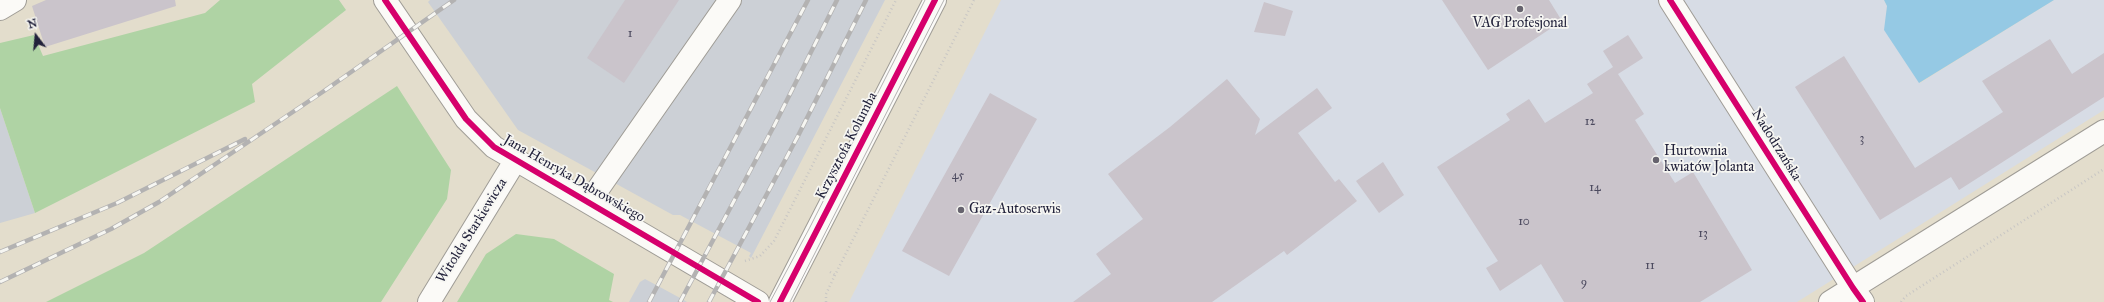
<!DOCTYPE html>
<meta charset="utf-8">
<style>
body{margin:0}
#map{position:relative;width:2104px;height:302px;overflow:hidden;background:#e3ddcc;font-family:"IM FELL Great Primer",serif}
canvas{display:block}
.north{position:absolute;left:16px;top:16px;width:40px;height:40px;-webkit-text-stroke:3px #f6f6f2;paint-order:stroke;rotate:344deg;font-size:11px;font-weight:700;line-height:16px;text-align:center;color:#22223b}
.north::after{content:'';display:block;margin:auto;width:14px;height:18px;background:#22223b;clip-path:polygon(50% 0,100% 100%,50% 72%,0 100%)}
</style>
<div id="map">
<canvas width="2104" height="302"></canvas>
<div class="north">N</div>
</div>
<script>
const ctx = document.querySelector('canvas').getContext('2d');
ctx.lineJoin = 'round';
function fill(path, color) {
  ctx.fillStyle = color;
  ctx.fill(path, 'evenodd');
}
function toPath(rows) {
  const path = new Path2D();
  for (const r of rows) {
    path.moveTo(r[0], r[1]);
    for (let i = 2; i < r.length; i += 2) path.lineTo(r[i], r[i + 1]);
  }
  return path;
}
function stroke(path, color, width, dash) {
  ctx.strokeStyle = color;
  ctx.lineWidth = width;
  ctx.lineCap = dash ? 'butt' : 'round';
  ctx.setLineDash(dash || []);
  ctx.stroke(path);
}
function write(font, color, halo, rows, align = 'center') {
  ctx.font = font + ' "IM FELL Great Primer",serif';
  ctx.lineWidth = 3.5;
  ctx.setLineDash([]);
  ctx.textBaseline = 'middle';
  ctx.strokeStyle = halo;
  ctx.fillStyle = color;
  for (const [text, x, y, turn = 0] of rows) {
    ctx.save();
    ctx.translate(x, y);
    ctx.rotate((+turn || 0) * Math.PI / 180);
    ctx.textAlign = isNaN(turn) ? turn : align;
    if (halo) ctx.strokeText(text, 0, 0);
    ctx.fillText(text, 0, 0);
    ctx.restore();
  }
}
const built = toPath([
 [1001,0,1884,0,1887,6,1885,30,1920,83,2054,0,2104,0,2104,110,1797,302,849,302]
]);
const industrial = toPath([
 [430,0,885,0,751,258,749,256,751,253,680,215,673,215,518,130,428,2],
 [0,108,35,213,0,223],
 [645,279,682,299,687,302,629,302,640,282]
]);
const green = toPath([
 [220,0,339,0,346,10,252,84,255,102,35,213,0,108,0,43,34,35,43,56,205,13],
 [397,86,451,170,447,199,381,302,46,302,144,253],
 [516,234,554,239,614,274,609,300,613,302,457,302,486,254]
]);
const water = toPath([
 [1884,0,2054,0,1919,83,1884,30,1887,6]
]);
const building = toPath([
 [46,0,175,0,176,6,45,47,32,6],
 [625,0,679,0,624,83,587,58],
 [1442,0,1549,0,1562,21,1488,70],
 [1264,2,1293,11,1285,36,1254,32],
 [1628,35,1643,58,1618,74,1644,114,1635,120,1675,183,1693,172,1752,270,1700,302,1564,302,1541,264,1500,291,1486,268,1498,261,1437,167,1510,120,1506,114,1529,99,1545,123,1593,93,1587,84,1613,67,1603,51],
 [2050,39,2072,74,2104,53,2104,97,1959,190,1951,177,1880,220,1795,87,1844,56,1915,168,2003,112,1982,81],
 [1227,79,1260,119,1255,135,1317,88,1332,108,1298,133,1335,182,1339,179,1357,201,1287,255,1284,251,1212,302,1073,302,1111,274,1096,254,1143,219,1108,174,1170,127],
 [990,93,1037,119,949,276,902,251],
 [1383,162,1404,195,1379,213,1356,181]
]);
const path = toPath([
 [745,261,760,256,774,241,896,0],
 [830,272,835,275],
 [826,302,826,294,835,275,974,0],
 [1901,302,1906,296,2104,169]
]);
const minor = toPath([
 [385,0,466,119,494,147,758,302],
 [1670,0,1853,288,1863,302],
 [0,9,15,0],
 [589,202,730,0],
 [429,302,515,161],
 [780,302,935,0],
 [1830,302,2104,131]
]);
const tram = toPath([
 [770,302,809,229,925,0],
 [790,302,944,0]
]);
const rail = toPath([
 [0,252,117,203,245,139],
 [0,282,111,229,159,202,324,91,454,0],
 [649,302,808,0],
 [680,302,774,126,837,0],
 [709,302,798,136,866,0]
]);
const cycleway = toPath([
 [385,0,466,119,494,147,758,302],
 [1670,0,1853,288,1863,302],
 [780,302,935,0]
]);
const markers = [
 [1520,9,4,"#66636e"],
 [1656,160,4,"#66636e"],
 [961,210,4,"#66636e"]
];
const numberNames = [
 ["1",630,34],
 ["12",1590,122],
 ["3",1862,139],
 ["45",958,176],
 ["14",1595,188],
 ["10",1524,222],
 ["13",1703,234],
 ["11",1650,266],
 ["9",1584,283]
];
const poiNames = [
 ["VAG Profesjonal",1520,24,"center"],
 ["Hurtownia",1664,152],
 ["kwiatów Jolanta",1664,168],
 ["Gaz-Autoserwis",969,210]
];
const streetNames = [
 ["Nadodrzańska",1776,145,58],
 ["Krzysztofa Kolumba",847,146,-63],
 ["Jana Henryka Dąbrowskiego",574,179,30],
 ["Witolda Starkiewicza",472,231,-58]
];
fill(built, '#d7dce5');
fill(industrial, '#ccd0d6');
fill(green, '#afd3a4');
fill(water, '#95c9e4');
fill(building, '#cac4cb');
stroke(minor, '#9f9c96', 24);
stroke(path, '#c8c6c4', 2.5, [1, 3]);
stroke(minor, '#fbfaf7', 22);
stroke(tram, '#b3b2b2', 1);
stroke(rail, '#b3b2b2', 4.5);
stroke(rail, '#f6f6f2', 3, [9]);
stroke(cycleway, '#d6006c', 6);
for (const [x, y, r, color] of markers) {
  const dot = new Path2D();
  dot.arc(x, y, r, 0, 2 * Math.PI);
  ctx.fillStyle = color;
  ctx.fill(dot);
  stroke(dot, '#f6f6f2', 1.5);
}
write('12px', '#4c4a5f', null, numberNames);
write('14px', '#22223b', '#f6f6f2', poiNames, 'left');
write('14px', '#22223b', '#f6f6f2', streetNames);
</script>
